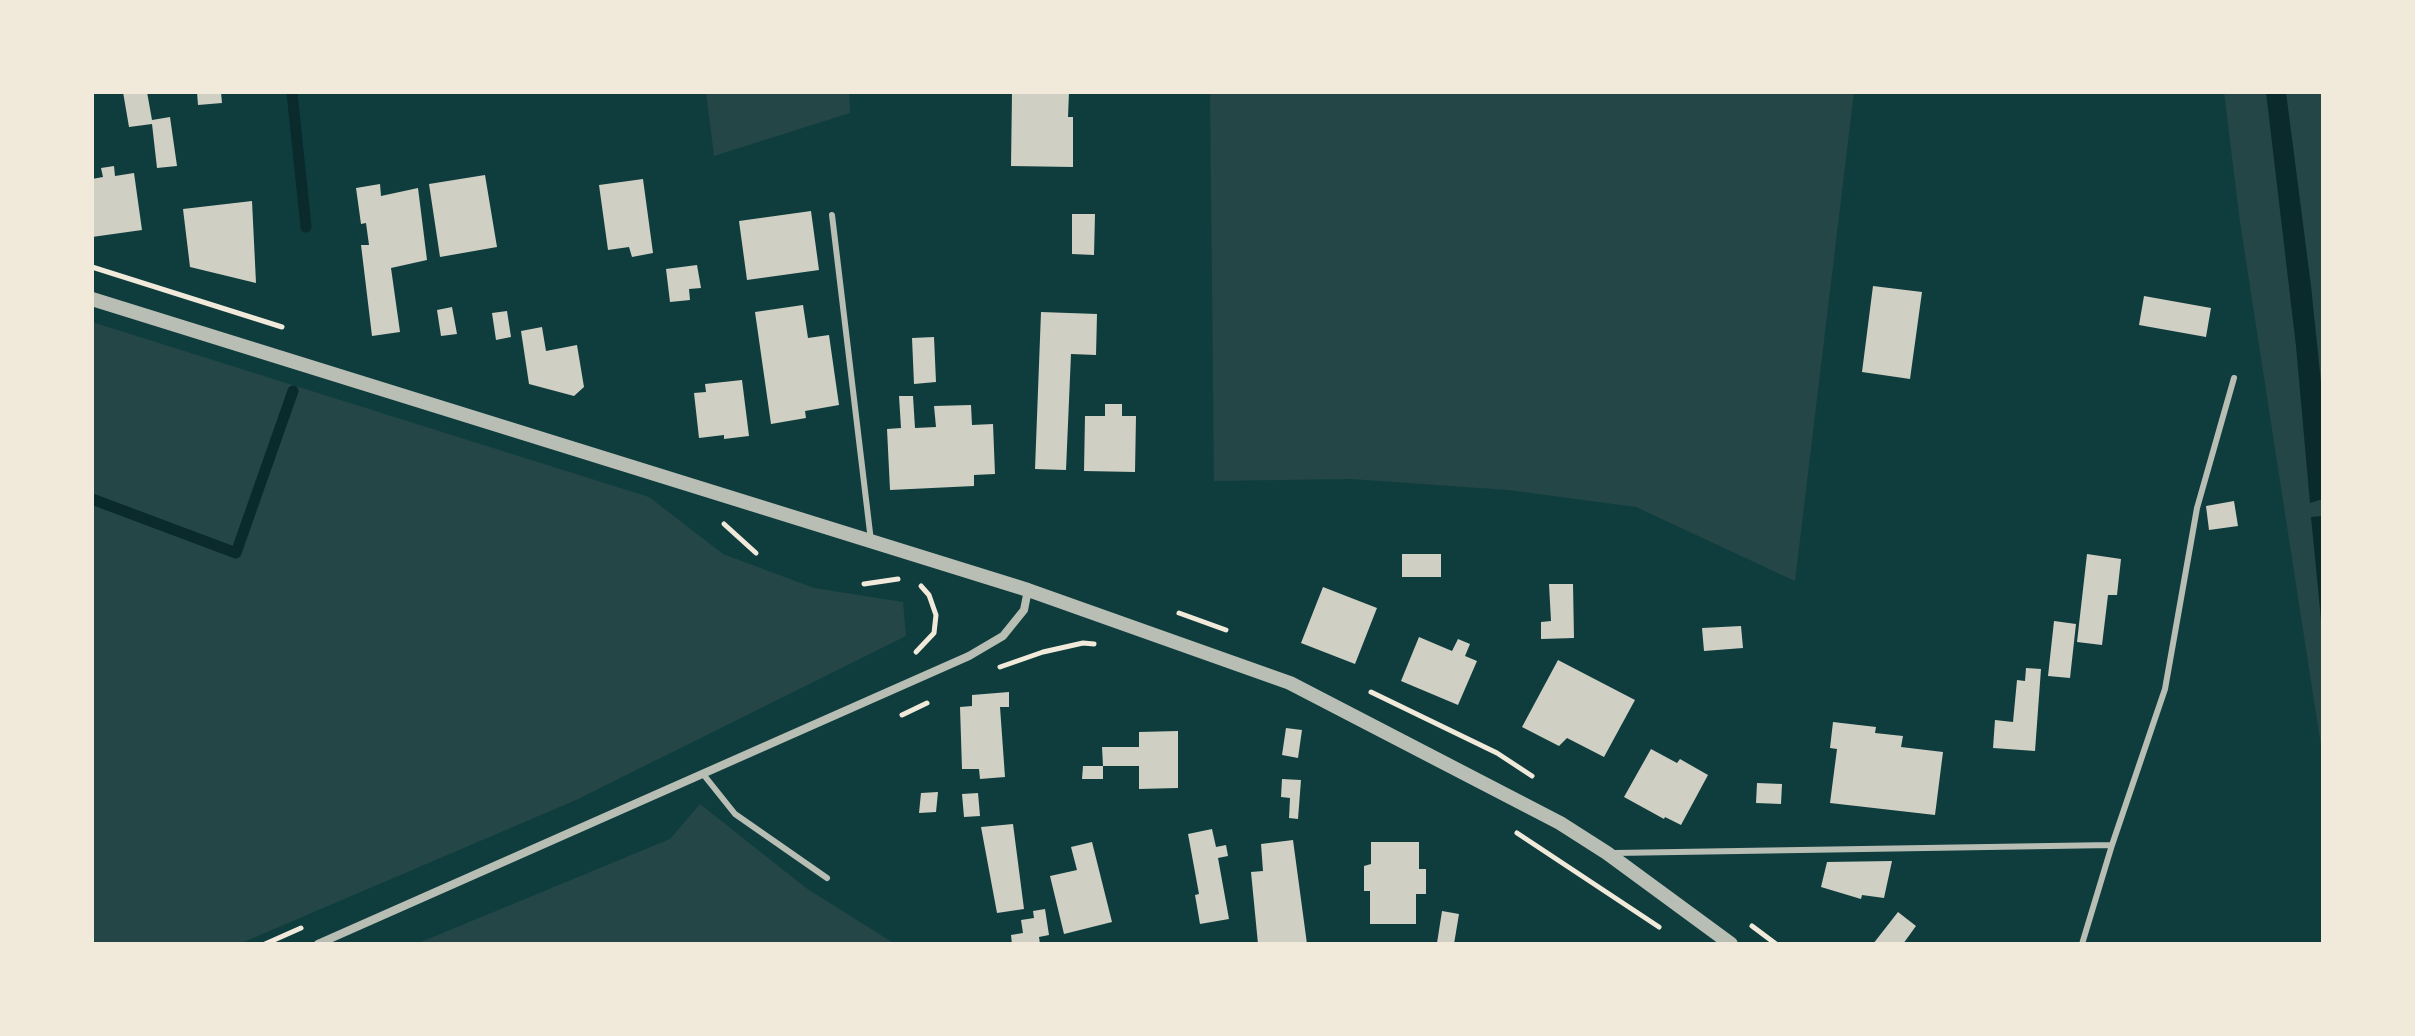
<!DOCTYPE html>
<style>
body{margin:0}
#map{position:relative;width:2415px;height:1036px;overflow:hidden;background:#0f3d3e;font-family:Quicksand,sans-serif}
canvas{display:block}
.frame{position:absolute;inset:0;border:94px solid #f1e9da;pointer-events:none}
</style>
<div id="map">
<canvas width="2415" height="1036"></canvas>
<div class="frame"></div>
</div>
<script>
const ctx = document.querySelector('canvas').getContext('2d');
ctx.lineJoin = 'round';
function fill(path, color) {
  ctx.fillStyle = color;
  ctx.fill(path, 'evenodd');
}
function toPath(rows) {
  const path = new Path2D();
  for (const r of rows) {
    path.moveTo(r[0], r[1]);
    for (let i = 2; i < r.length; i += 2) path.lineTo(r[i], r[i + 1]);
  }
  return path;
}
function stroke(path, color, width, dash) {
  ctx.strokeStyle = color;
  ctx.lineWidth = width;
  ctx.lineCap = dash ? 'butt' : 'round';
  ctx.setLineDash(dash || []);
  ctx.stroke(path);
}
const green = toPath([
 [706,92,849,92,850,113,714,156],
 [1210,92,1854,92,1795,581,1636,507,1508,490,1351,479,1214,481],
 [2224,92,2323,92,2323,759,2240,222],
 [92,322,649,497,723,554,814,588,903,602,906,636,576,800,239,944,92,944],
 [700,804,806,888,895,944,416,944,670,839]
]);
const water = toPath([
 [2266,92,2286,92,2311,286,2323,402,2323,499,2310,503,2296,346],
 [2323,516,2323,640,2311,517]
]);
const stream = toPath([
 [292,93,306,227],
 [92,499,236,553,293,391]
]);
const building = toPath([
 [123,92,147,92,152,120,170,117,177,166,157,168,152,124,129,127],
 [197,92,221,92,222,103,198,105],
 [1012,92,1069,92,1068,117,1073,117,1073,167,1011,166],
 [114,166,115,176,134,173,142,230,92,237,92,179,103,177,101,168],
 [485,175,497,247,440,257,429,184],
 [643,179,653,253,632,257,629,247,608,250,599,185],
 [380,184,381,196,418,188,427,260,391,268,400,332,372,336,361,245,369,245,366,223,361,224,356,188],
 [252,201,256,283,190,267,183,209],
 [811,211,819,270,747,280,739,221],
 [1072,214,1095,214,1094,255,1072,254],
 [697,265,701,288,689,289,690,300,670,302,666,269],
 [1873,286,1922,292,1910,379,1862,372],
 [2144,296,2211,308,2206,337,2139,325],
 [803,305,808,338,829,335,839,405,805,411,806,418,771,424,755,312],
 [452,307,457,334,441,336,437,310],
 [507,311,511,337,496,340,492,313],
 [1041,312,1097,314,1096,355,1071,354,1066,470,1035,469],
 [542,327,546,351,577,345,584,387,574,396,529,384,521,331],
 [934,337,936,382,914,384,912,338],
 [742,380,749,436,724,439,724,435,699,438,694,393,706,392,705,384],
 [899,396,913,396,915,428,936,427,934,406,971,405,972,425,993,424,995,474,974,475,974,486,890,490,887,429,901,428],
 [1105,404,1122,404,1122,416,1136,416,1135,472,1084,471,1085,416,1105,416],
 [2234,501,2238,526,2209,530,2206,506],
 [1402,554,1441,554,1441,577,1402,577],
 [2087,554,2121,559,2117,595,2108,595,2102,645,2077,642],
 [1549,584,1573,584,1574,638,1541,639,1541,622,1551,621],
 [1323,587,1377,608,1355,664,1301,643],
 [2054,621,2076,624,2070,678,2048,676],
 [1741,626,1743,648,1704,651,1702,628],
 [1419,637,1452,651,1458,639,1470,644,1465,656,1477,661,1458,705,1401,681],
 [1558,660,1635,700,1604,757,1567,738,1559,746,1522,727],
 [2026,668,2041,669,2035,751,1993,748,1995,720,2013,722,2017,680,2025,681],
 [1009,692,1009,707,1000,707,1005,777,980,779,979,769,962,769,960,707,972,706,972,695],
 [1833,722,1876,727,1875,733,1903,736,1901,747,1943,752,1935,815,1830,803,1837,749,1830,748],
 [1286,728,1302,730,1298,758,1282,755],
 [1178,731,1178,788,1139,789,1139,766,1103,766,1102,747,1139,747,1139,732],
 [1651,749,1677,763,1680,759,1708,775,1681,825,1665,817,1664,819,1624,797],
 [1083,766,1103,766,1103,779,1082,779],
 [1282,779,1301,780,1298,819,1289,818,1290,798,1281,797],
 [1757,783,1782,784,1781,804,1756,803],
 [938,792,936,812,919,813,921,793],
 [978,793,980,816,964,817,962,794],
 [1013,824,1024,909,997,913,981,827],
 [1212,829,1216,847,1226,845,1228,856,1218,858,1229,919,1200,924,1195,895,1199,894,1188,834],
 [1293,840,1307,944,1258,944,1251,872,1263,871,1261,844],
 [1092,842,1112,922,1064,934,1050,876,1077,870,1071,847],
 [1371,842,1419,842,1419,869,1426,869,1426,894,1416,894,1416,924,1370,924,1370,891,1364,891,1364,866,1371,864],
 [1892,861,1884,898,1862,895,1861,899,1821,887,1827,862],
 [1045,909,1049,935,1039,937,1040,944,1012,944,1011,935,1023,933,1021,920,1034,918,1033,911],
 [1442,911,1459,914,1454,944,1437,943],
 [1898,912,1916,926,1903,944,1873,944]
]);
const path = toPath([
 [92,267,282,327],
 [724,524,756,553],
 [864,584,898,579],
 [1179,613,1226,630],
 [916,652,934,633,936,615,929,595,921,586],
 [1000,667,1043,652,1083,643,1094,644],
 [1371,692,1497,753,1532,776],
 [902,715,927,703],
 [1517,833,1659,927],
 [1752,926,1776,944],
 [265,944,301,928]
]);
const service = toPath([
 [832,215,871,541],
 [703,774,735,814,827,878],
 [1614,853,2112,845],
 [2082,944,2112,845,2165,689,2197,508,2234,378]
]);
const minor = toPath([
 [318,944,969,656,1003,636,1024,610,1028,590]
]);
const tertiary = toPath([
 [92,299,1028,590,1290,683,1560,823,1607,853,1731,944]
]);
fill(green, '#244646');
fill(water, '#0a2a2b');
stroke(stream, '#0a2a2b', 11);
fill(building, '#cfcfc3');
stroke(path, '#f1e9da', 5);
stroke(service, '#b8beb3', 6);
stroke(minor, '#b8beb3', 8);
stroke(tertiary, '#b8beb3', 14);
</script>
